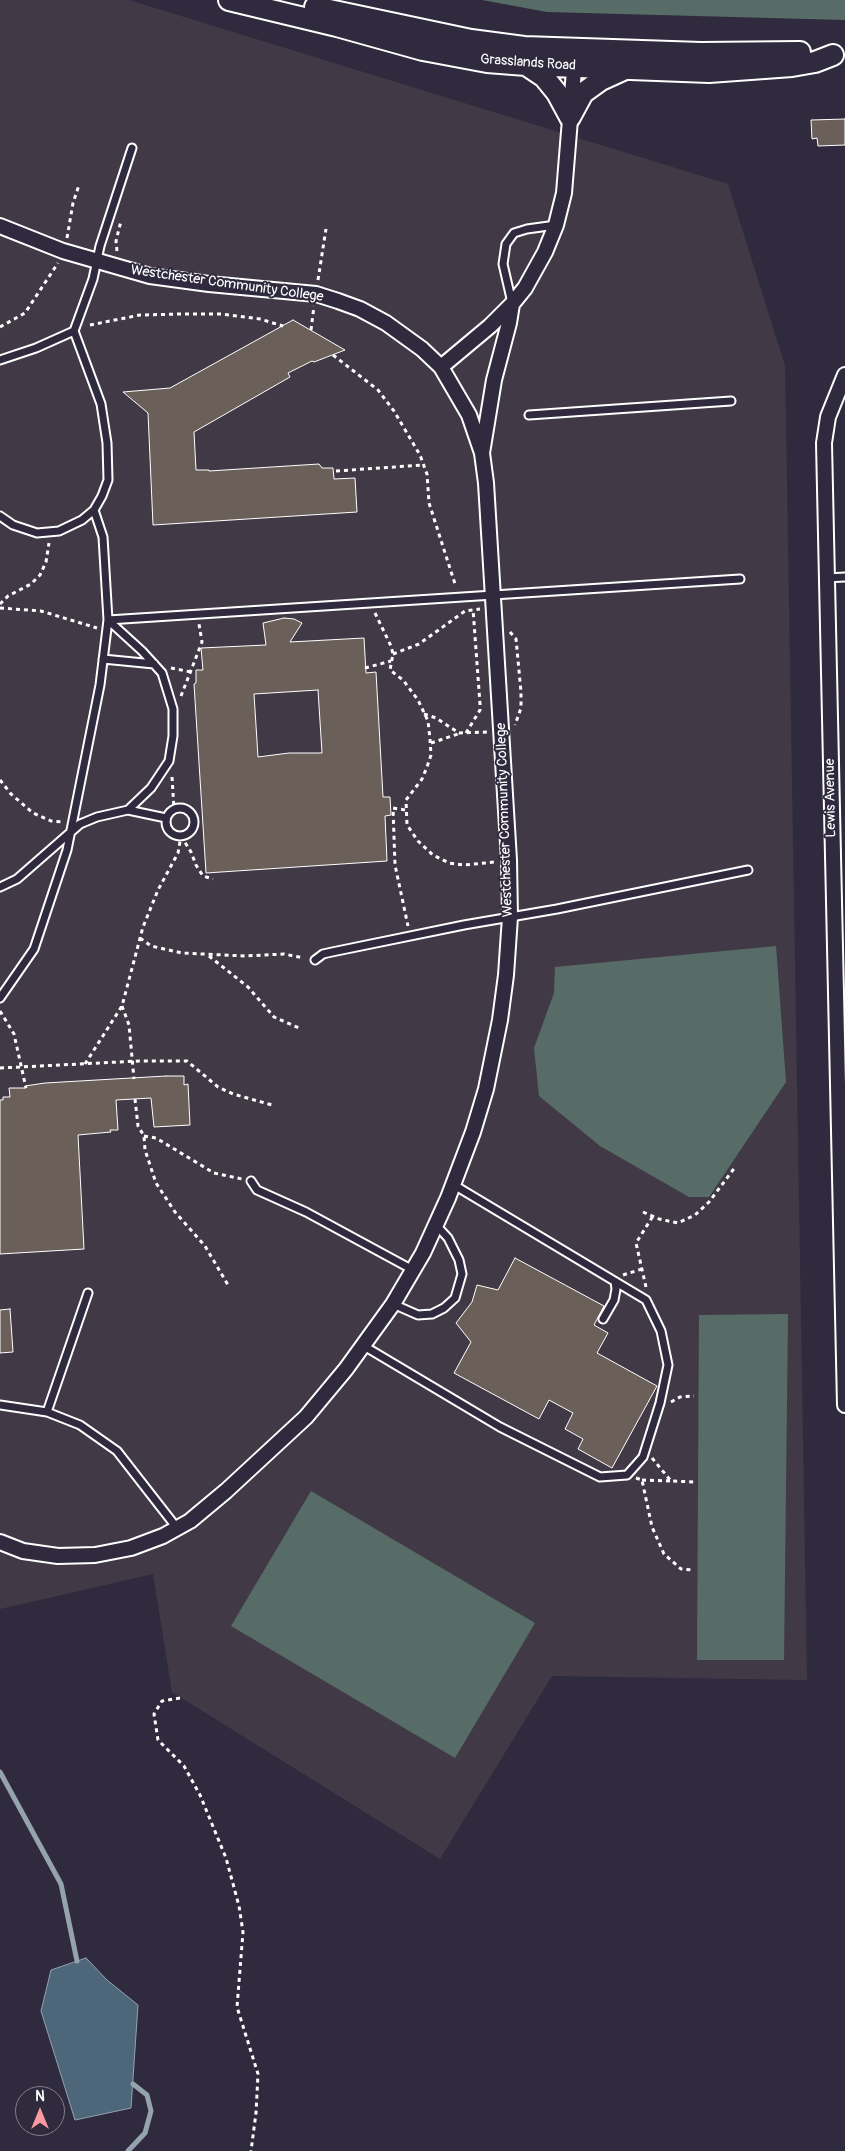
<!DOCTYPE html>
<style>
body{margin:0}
#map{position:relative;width:845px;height:2151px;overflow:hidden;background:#2f2a3d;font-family:Pangolin,sans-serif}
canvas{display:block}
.north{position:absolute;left:15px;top:2086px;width:50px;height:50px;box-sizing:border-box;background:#2f2a3d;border:1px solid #827f8b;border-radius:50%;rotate:0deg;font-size:14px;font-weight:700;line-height:20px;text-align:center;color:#fff}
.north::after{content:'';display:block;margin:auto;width:18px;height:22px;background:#ff9aa2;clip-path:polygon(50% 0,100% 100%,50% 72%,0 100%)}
</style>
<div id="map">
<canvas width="845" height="2151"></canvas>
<div class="north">N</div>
</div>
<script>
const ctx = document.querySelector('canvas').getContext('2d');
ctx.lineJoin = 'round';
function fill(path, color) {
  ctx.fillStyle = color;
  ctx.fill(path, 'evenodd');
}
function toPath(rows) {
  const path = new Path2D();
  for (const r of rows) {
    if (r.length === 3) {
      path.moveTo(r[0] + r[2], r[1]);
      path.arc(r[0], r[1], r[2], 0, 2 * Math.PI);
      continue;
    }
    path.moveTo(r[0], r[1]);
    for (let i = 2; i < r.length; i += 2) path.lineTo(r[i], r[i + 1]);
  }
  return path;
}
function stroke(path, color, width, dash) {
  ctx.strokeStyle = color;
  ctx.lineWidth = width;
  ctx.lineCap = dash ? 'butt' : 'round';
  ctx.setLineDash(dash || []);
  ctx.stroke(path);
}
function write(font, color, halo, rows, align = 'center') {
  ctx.font = font + ' Pangolin,sans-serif';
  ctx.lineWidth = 4;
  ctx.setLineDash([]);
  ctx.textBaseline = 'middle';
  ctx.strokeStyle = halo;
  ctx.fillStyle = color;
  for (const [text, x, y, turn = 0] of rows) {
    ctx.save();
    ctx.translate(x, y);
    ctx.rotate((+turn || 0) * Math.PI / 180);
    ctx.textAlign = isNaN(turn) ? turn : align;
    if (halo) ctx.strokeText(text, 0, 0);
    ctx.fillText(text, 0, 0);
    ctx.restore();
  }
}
const built = toPath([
 [0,0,129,0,728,184,785,366,807,1680,552,1676,440,1859,172,1692,153,1574,0,1609]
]);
const green = toPath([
 [482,0,845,0,845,20,547,12],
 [776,946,786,1082,709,1197,689,1197,600,1146,539,1096,534,1048,554,993,555,967],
 [788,1314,784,1660,697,1660,699,1315],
 [311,1491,535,1623,455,1758,231,1626]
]);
const water = toPath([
 [86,1958,107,1980,138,2005,131,2108,75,2120,41,2011,51,1970,86,1958]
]);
const stream = toPath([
 [0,1772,61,1884,77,1961],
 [128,2151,145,2133,151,2111,147,2095,133,2084]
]);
const building = toPath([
 [845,119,845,145,818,146,817,138,812,139,811,120,845,119],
 [293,320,345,350,314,362,312,361,288,373,290,377,194,432,196,470,209,470,209,471,319,464,322,468,333,468,334,479,355,478,357,512,153,525,148,413,123,392,170,388,293,320],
 [284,618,294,619,302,623,290,642,364,638,366,673,376,672,383,797,390,797,391,815,385,816,387,861,206,873,194,684,196,683,196,670,203,670,201,648,266,645,263,623,284,618],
 [318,690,322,753,289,753,258,757,254,694,318,690],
 [166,1076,184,1076,184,1085,188,1084,190,1125,154,1127,151,1098,116,1100,118,1130,110,1130,111,1132,78,1135,84,1249,0,1254,0,1100,3,1100,3,1097,10,1097,9,1088,26,1088,25,1086,45,1083,166,1076],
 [515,1258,604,1306,594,1325,608,1333,597,1353,657,1386,612,1468,578,1449,583,1439,565,1429,573,1413,549,1400,539,1419,454,1373,471,1342,456,1323,472,1302,477,1285,498,1290,515,1258],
 [10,1309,13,1352,0,1353,0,1310,10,1309]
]);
const path = toPath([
 [67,238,73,203,79,185],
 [117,251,116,241,121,221],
 [318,280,326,229],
 [90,325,140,315,182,314,221,314,260,319,283,326],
 [0,327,25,313,58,263],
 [311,330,314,306],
 [333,355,378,390,394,411,420,455,427,474,429,503,456,587],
 [336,471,423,465],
 [0,604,8,596,31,584,40,575,46,562,49,543],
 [0,608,41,611,97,628],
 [375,613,391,646,393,654,390,670,403,680,418,700,428,721,430,739,431,755,427,767,422,779,406,800,407,825,418,841,433,855,449,863,464,865,495,862],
 [510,632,516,639,521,692,521,708,515,725],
 [393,654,419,644,465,611,480,609],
 [171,668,191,672],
 [365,668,391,661],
 [181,696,202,642,199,624],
 [424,714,436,718,459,733,487,732],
 [466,733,480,710,480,704,473,609],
 [431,743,458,734],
 [172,777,174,809],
 [0,780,11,794,33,813,51,821,64,822],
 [405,810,393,808,395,865,408,926],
 [181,836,191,852,196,865,203,876,213,879],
 [140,938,151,946,182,953,245,956,284,954,304,958],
 [209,956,248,987,274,1017,299,1028],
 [122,1006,129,1025,134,1079],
 [0,1011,14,1034,26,1088],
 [85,1064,122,1006,143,927,158,890,178,853,181,836],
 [0,1068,139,1061,187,1061,218,1087,233,1094,272,1105],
 [135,1099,138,1126,144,1136,145,1150,156,1183,175,1212,205,1246,228,1285],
 [144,1136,156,1138,214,1173,242,1179],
 [643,1212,659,1219,678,1223,695,1215,709,1202,736,1166],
 [623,1275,642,1269],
 [646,1287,636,1243,653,1216],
 [671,1402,680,1397,694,1396],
 [652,1458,671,1481,695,1482],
 [636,1478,642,1480,652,1527,664,1554,681,1569,694,1570],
 [642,1480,671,1481],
 [180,1698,162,1701,154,1714,158,1740,184,1766,200,1795,226,1858,239,1906,243,1932,237,2007,258,2074,256,2113,251,2151]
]);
const lane = toPath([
 [512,303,503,264,506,244,514,233,527,229,556,225],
 [0,360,36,348,74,331,93,279,100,246,132,148],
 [529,415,731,401],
 [0,516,13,525,37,533,59,531,82,520,94,510,102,496,108,480,107,443,101,404,74,331],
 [826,578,845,577],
 [108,620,740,579],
 [103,659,154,664],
 [180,822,14],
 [128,810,166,818],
 [0,887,17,879,80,824,97,817,128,810,151,788,169,761,173,736,173,709,162,673,142,651,108,620],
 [315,960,323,954,332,952,464,925,557,909,748,870],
 [0,998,34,949,67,850,100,685,108,620,103,537,94,510],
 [251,1181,257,1190,306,1212,413,1270],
 [393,1304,418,1315,432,1314,444,1308,455,1298,462,1274,459,1260,448,1238,437,1226],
 [603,1319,614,1300,616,1289,615,1282],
 [364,1346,500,1427,600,1477,627,1475,643,1457,660,1403,668,1365,661,1331,646,1300,454,1185],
 [0,1405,47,1412,80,1425,117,1451,177,1528],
 [47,1412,88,1293]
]);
const street = toPath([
 [0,226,63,251,150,276,209,284,316,294,338,301,360,309,386,323,422,349,441,367,469,415,482,453,486,483,509,860,510,917,506,975,500,1020,486,1089,473,1132,448,1198,423,1253,393,1304,346,1369,306,1417,226,1491,190,1521,163,1536,131,1548,95,1555,58,1556,23,1551,0,1542],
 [441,367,490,326,512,304,525,288,545,252,556,225,564,193,575,58],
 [845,375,828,417,824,443,845,1405],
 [482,453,494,380,509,323,512,304]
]);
const secondary = toPath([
 [229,0,337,26,423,50,487,62,526,65,709,72,792,66,815,62,833,55],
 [315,7,471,40,524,47,701,53,800,52],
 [526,65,544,77,557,93,570,117],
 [570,117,583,93,601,80,623,70]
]);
const streetNames = [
 ["Grasslands Road",528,63,4],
 ["Westchester Community College",227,284,8],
 ["Lewis Avenue",831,798,-91],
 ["Westchester Community College",505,820,-92]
];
fill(built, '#413a46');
fill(green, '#576c66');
fill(water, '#4e6679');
stroke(water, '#95a3af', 1);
stroke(stream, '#95a3af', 5);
fill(building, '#6b5f5a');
stroke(building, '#fff', 1);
stroke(lane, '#fff', 11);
stroke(street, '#fff', 18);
stroke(secondary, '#fff', 24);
stroke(path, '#fff', 3, [4, 4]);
stroke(lane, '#2f2a3d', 7);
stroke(street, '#2f2a3d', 14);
stroke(secondary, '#2f2a3d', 20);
write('14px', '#fff', '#2f2a3d', streetNames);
</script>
